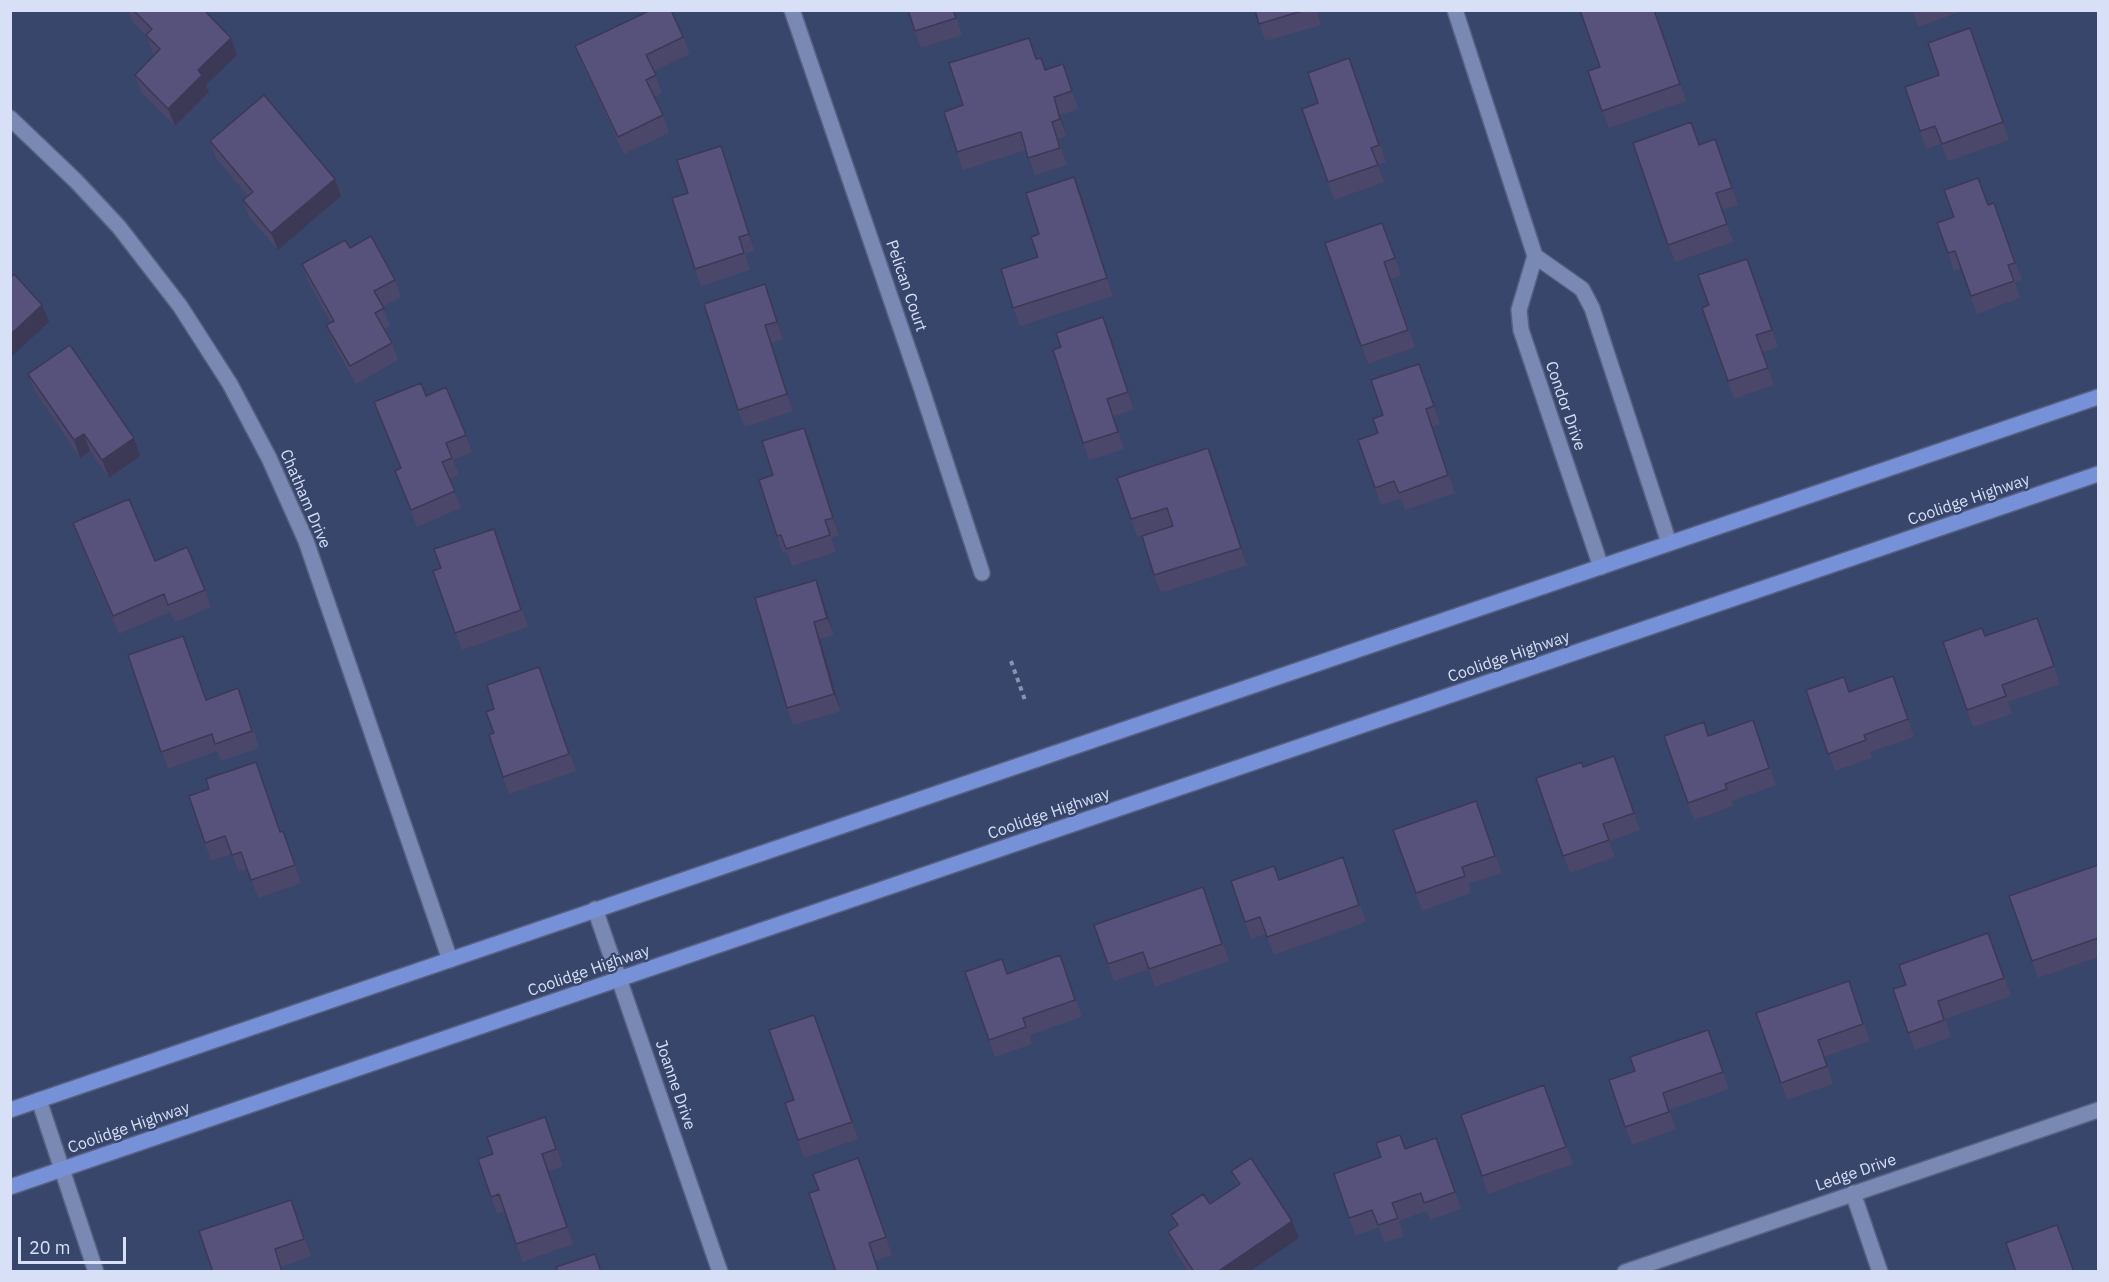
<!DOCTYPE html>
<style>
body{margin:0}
#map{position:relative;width:2109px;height:1282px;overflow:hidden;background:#38466b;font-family:"IBM Plex Sans",sans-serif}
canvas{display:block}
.frame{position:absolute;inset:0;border:12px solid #d7e0f7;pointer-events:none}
.scale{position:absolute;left:18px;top:1237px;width:108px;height:27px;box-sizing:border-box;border:3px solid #d7e0f7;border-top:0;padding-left:8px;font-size:18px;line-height:21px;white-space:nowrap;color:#d7e0f7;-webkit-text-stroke:4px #38466b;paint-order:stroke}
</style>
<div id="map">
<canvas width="2109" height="1282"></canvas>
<div class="frame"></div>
<div class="scale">20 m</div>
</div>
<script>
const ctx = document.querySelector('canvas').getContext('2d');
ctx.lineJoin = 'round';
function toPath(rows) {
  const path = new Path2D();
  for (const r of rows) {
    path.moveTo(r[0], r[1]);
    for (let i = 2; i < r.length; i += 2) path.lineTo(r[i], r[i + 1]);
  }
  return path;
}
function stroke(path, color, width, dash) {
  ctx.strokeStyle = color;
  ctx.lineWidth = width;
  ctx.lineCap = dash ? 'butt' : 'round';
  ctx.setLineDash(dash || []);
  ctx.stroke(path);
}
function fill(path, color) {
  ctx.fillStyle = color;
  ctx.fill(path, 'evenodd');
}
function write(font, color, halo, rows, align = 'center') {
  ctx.font = font + ' "IBM Plex Sans",sans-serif';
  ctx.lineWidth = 4.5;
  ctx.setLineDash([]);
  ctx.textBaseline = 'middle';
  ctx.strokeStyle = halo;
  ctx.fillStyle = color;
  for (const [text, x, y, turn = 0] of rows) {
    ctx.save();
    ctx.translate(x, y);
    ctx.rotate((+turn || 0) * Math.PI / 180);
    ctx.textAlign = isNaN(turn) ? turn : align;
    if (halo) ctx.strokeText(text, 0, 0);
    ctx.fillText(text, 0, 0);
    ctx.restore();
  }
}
const path = toPath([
 [1011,661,1026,703]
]);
const minor = toPath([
 [792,10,921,387,982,573],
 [1455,10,1535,256,1519,310,1521,330,1601,567],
 [10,118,76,181,119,227,180,306,230,384,269,458,306,541,450,960],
 [1535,256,1582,289,1592,308,1669,543],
 [595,909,720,1272],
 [39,1100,96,1272],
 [1853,1193,1880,1272],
 [1625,1272,2098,1110]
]);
const major = toPath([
 [10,1110,2098,397],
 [10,1187,2098,474]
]);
const wall = toPath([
 [128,10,204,10,231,38,237,55,206,85,209,92,175,126,141,92,135,75,155,55,152,52,146,35,131,20],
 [954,10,962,35,921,48,915,31],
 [1255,10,1317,10,1321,25,1265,41],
 [1655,10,1686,101,1609,128,1588,71,1600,67],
 [1912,10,1965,10,1918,27],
 [1970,28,2009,140,1948,161,1941,144,1926,149,1905,87,1939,75],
 [683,37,690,54,654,71,662,93,654,97,663,115,669,133,624,154,582,64,575,46],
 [1041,58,1045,70,1063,64,1078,109,1060,115,1067,136,1058,139,1067,165,1035,175,1026,150,963,170,957,152,963,105,1037,59],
 [1349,58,1386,162,1378,165,1384,182,1334,200,1302,109,1318,103],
 [1715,139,1738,205,1722,210,1733,242,1675,262,1633,143,1699,145],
 [210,141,335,179,341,196,278,250,250,218,243,200,248,196,216,158],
 [727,164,755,251,745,254,750,270,701,286,695,269,688,193],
 [1081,194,1113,296,1020,326,1013,308,1038,257,1039,234],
 [1994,203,2022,280,2015,282,2020,298,1977,314,1961,269,1954,271,1948,253,1988,205],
 [1382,223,1401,275,1391,279,1415,347,1368,364,1325,243],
 [1747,259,1778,347,1763,352,1774,385,1734,399,1702,308,1709,305],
 [302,264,395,280,401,297,383,307,390,326,384,329,392,343,398,360,356,384,333,343,326,325,331,323,308,281],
 [771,301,783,339,771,343,793,411,745,427,738,410],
 [1110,335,1134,410,1113,416,1124,449,1089,460,1083,443],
 [1419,364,1440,424,1432,427,1455,493,1405,510,1401,498,1381,505,1358,440,1378,433,1383,415],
 [28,374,140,456,109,478,90,451,80,458,35,391],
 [426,396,466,435,472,452,453,460,459,475,449,479,461,508,417,527,395,471,401,469,374,402],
 [811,445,839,535,831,538,836,552,792,566,787,552,783,553,777,536,773,475],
 [1208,448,1247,565,1161,593,1154,575,1173,525,1137,537,1131,519],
 [73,523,155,561,205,590,211,607,175,622,170,612,119,634,79,540],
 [494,529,528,627,462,650,433,571,441,568],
 [816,580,834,635,820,639,841,711,793,725,787,708],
 [2037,618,2060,684,2008,702,2012,714,1973,727,1943,642,1985,636],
 [128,655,206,700,245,706,259,748,221,761,217,751,168,769],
 [539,667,576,771,509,794,503,777,494,733,494,709],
 [1893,676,1914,737,1870,752,1872,758,1835,771,1806,690,1849,691],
 [1753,720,1776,785,1732,801,1733,806,1694,820,1664,736,1709,736],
 [1614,756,1640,830,1609,841,1615,857,1570,873,1536,778,1583,767],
 [189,796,280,832,283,831,301,883,258,898,247,869,239,872,232,854,211,861],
 [1476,801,1502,873,1468,884,1471,893,1422,911,1393,830],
 [1343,857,1366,922,1274,955,1266,934,1251,939,1231,881,1279,880],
 [2098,865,2098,957,2038,978,2009,896],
 [1203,887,1229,961,1155,987,1149,969,1114,981,1094,925],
 [1988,933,2011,996,1945,1019,1951,1037,1915,1050,1893,989,1906,985],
 [1060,955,1082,1017,1030,1035,1032,1044,995,1057,965,972,1008,974],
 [1849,981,1870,1041,1824,1057,1833,1084,1787,1100,1756,1013],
 [814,1015,858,1139,804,1158,785,1103,794,1100],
 [1708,1030,1729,1089,1669,1110,1676,1129,1632,1145,1609,1080,1635,1071],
 [1544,1085,1573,1164,1488,1194,1461,1115],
 [545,1117,563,1166,548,1172,573,1244,523,1262,505,1212,497,1214,478,1159,493,1154],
 [1436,1138,1461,1209,1430,1220,1426,1211,1399,1221,1404,1236,1384,1243,1379,1227,1356,1236,1334,1174],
 [858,1158,892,1255,875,1261,879,1272,836,1272,819,1190],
 [1231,1171,1292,1221,1299,1238,1249,1272,1189,1272,1174,1250,1168,1232,1176,1227,1171,1215,1210,1204,1237,1186],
 [291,1200,311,1256,281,1267,283,1272,213,1272]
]);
const shadedWall = toPath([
 [231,38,237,55,206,85,209,92,175,126,168,109,198,70],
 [1054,97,1067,136,1060,119],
 [721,146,727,164,755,251,749,234],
 [1074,177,1081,194,1113,296,1107,278],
 [335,179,341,196,278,250,271,233],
 [765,284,771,301,783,339,777,322],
 [42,305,49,322,10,358,10,335],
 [1103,317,1110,335,1134,410],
 [765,325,771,343,793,411,787,394],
 [804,428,811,445,839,535,833,518],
 [84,434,90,451,80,458,74,440],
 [134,438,140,456,109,478,102,460],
 [1208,448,1215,466,1247,565,1241,548],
 [816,580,822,597,834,635,827,618],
 [814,622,820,639,841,711,834,694],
 [1292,1221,1299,1238,1249,1272,1217,1272]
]);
const building = toPath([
 [133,10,204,10,231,38,198,70,202,75,168,109,135,75,160,49,146,35,152,29,133,10],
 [651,10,671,10,683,37,646,55,656,75,646,80,663,115,618,137,575,46,651,10],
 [908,10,953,10,956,18,915,31,908,10],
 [1255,10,1305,10,1259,24,1255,10],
 [1580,10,1654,10,1680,84,1602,111,1588,71,1600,67,1580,10],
 [1970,28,2003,122,1942,144,1935,126,1920,131,1905,87,1939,75,1928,43,1970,28],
 [1029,38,1036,59,1041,58,1045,70,1063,64,1072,91,1054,97,1060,119,1052,122,1060,148,1028,158,1021,132,957,152,944,112,963,105,949,63,1029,38],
 [1349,58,1379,145,1371,148,1378,165,1328,182,1302,109,1318,103,1308,73,1349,58],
 [264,95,335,179,271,233,243,200,253,192,210,141,264,95],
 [1691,122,1699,145,1715,139,1732,188,1716,193,1727,224,1668,245,1633,143,1691,122],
 [721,146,749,234,739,237,744,253,695,269,672,198,688,193,677,160,721,146],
 [1074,177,1107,278,1013,308,1001,269,1038,257,1031,237,1039,234,1026,193,1074,177],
 [1978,178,1988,205,1994,203,2015,263,2008,265,2014,281,1971,296,1955,251,1948,253,1937,223,1954,217,1944,190,1978,178],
 [1382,223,1395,258,1384,262,1408,330,1361,346,1325,243,1382,223],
 [371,236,395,280,374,291,384,308,375,313,392,343,350,366,326,325,334,321,302,264,345,240,350,248,371,236],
 [1747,259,1772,330,1756,335,1768,368,1728,381,1702,308,1709,305,1698,275,1747,259],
 [14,274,42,305,10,335,10,278,14,274],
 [765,284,777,322,765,325,787,394,738,410,704,304,765,284],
 [1103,317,1128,392,1107,399,1118,432,1083,443,1053,350,1061,347,1056,333,1103,317],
 [70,345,134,438,102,460,84,434,74,440,28,374,70,345],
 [1419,364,1434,406,1426,409,1448,475,1399,493,1394,481,1375,488,1358,440,1378,433,1373,419,1383,415,1371,380,1419,364],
 [421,383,426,396,446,387,466,435,446,443,452,458,442,462,455,491,411,510,395,471,401,468,374,402,421,383],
 [804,428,833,518,825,520,830,535,786,549,781,535,777,536,759,480,773,475,762,441,804,428],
 [1208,448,1241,548,1154,575,1142,536,1173,526,1167,508,1131,519,1117,478,1208,448],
 [129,499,155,561,187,547,205,590,168,605,164,594,113,616,73,523,129,499],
 [494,529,521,610,455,633,433,571,441,568,434,549,494,529],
 [816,580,827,618,814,622,834,694,787,708,755,598,816,580],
 [2037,618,2054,666,2002,685,2006,696,1967,710,1943,642,1982,628,1985,636,2037,618],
 [183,636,206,700,238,688,252,731,215,744,212,734,161,752,128,655,183,636],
 [539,667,569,754,503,777,489,735,494,733,486,712,494,709,487,685,539,667],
 [1893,676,1908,719,1864,735,1866,740,1828,754,1806,690,1844,677,1849,692,1893,676],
 [1753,720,1769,768,1725,784,1727,789,1688,803,1664,736,1704,722,1708,736,1753,720],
 [1614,756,1634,813,1603,824,1609,840,1563,856,1536,778,1582,762,1583,767,1614,756],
 [256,762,280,832,283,831,295,865,251,880,241,852,232,855,225,836,205,843,189,796,209,789,206,779,256,762],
 [1476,801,1495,856,1462,867,1465,876,1416,893,1393,830,1476,801],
 [1343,857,1359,905,1267,937,1260,917,1245,922,1231,881,1274,866,1279,880,1343,857],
 [2098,865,2098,941,2098,938,2032,961,2009,896,2098,865],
 [1203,887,1222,944,1149,969,1143,952,1108,964,1094,925,1203,887],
 [1988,933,2004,978,1938,1001,1944,1020,1908,1033,1893,989,1906,985,1899,965,1988,933],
 [1060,955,1075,1000,1023,1018,1026,1027,989,1040,965,972,1002,959,1007,974,1060,955],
 [1849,981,1863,1024,1818,1040,1827,1066,1781,1083,1756,1013,1849,981],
 [814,1015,852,1122,798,1140,785,1103,794,1100,769,1030,814,1015],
 [1708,1030,1723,1072,1663,1093,1669,1112,1625,1127,1609,1080,1635,1071,1630,1057,1708,1030],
 [1544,1085,1566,1147,1482,1176,1461,1115,1544,1085],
 [545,1117,556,1149,542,1154,567,1227,516,1244,499,1194,491,1197,478,1159,493,1154,487,1137,545,1117],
 [1400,1135,1405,1149,1436,1138,1455,1192,1424,1203,1421,1193,1392,1203,1398,1218,1378,1225,1372,1210,1349,1218,1334,1174,1381,1157,1376,1143,1400,1135],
 [858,1158,886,1237,869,1243,878,1270,874,1272,836,1272,809,1193,819,1190,813,1174,858,1158],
 [1251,1158,1292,1221,1217,1272,1194,1272,1168,1232,1178,1225,1171,1215,1203,1194,1210,1204,1240,1184,1231,1171,1251,1158],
 [291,1200,304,1239,275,1249,282,1272,213,1272,199,1231,291,1200],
 [2057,1225,2074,1272,2016,1272,2006,1243,2057,1225],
 [595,1254,601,1272,558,1272,556,1267,595,1254]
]);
const streetNames = [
 ["Pelican Court",906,286,71],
 ["Condor Drive",1565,406,71],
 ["Chatham Drive",305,499,67],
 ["Coolidge Highway",1969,500,-19],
 ["Coolidge Highway",1509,657,-19],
 ["Coolidge Highway",1049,814,-19],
 ["Coolidge Highway",589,971,-19],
 ["Joanne Drive",675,1085,71],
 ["Coolidge Highway",129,1128,-19],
 ["Ledge Drive",1856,1173,-19]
];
stroke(minor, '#576181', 18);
stroke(major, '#576181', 18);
stroke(path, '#8793b1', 4, [4.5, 4.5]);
stroke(minor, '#7989b3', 15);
stroke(major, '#7791d9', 15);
fill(wall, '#4a476a');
fill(shadedWall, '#3c3956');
fill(building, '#56527b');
stroke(building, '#3c3956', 1.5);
write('16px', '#d7e0f7', '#38466b', streetNames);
</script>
